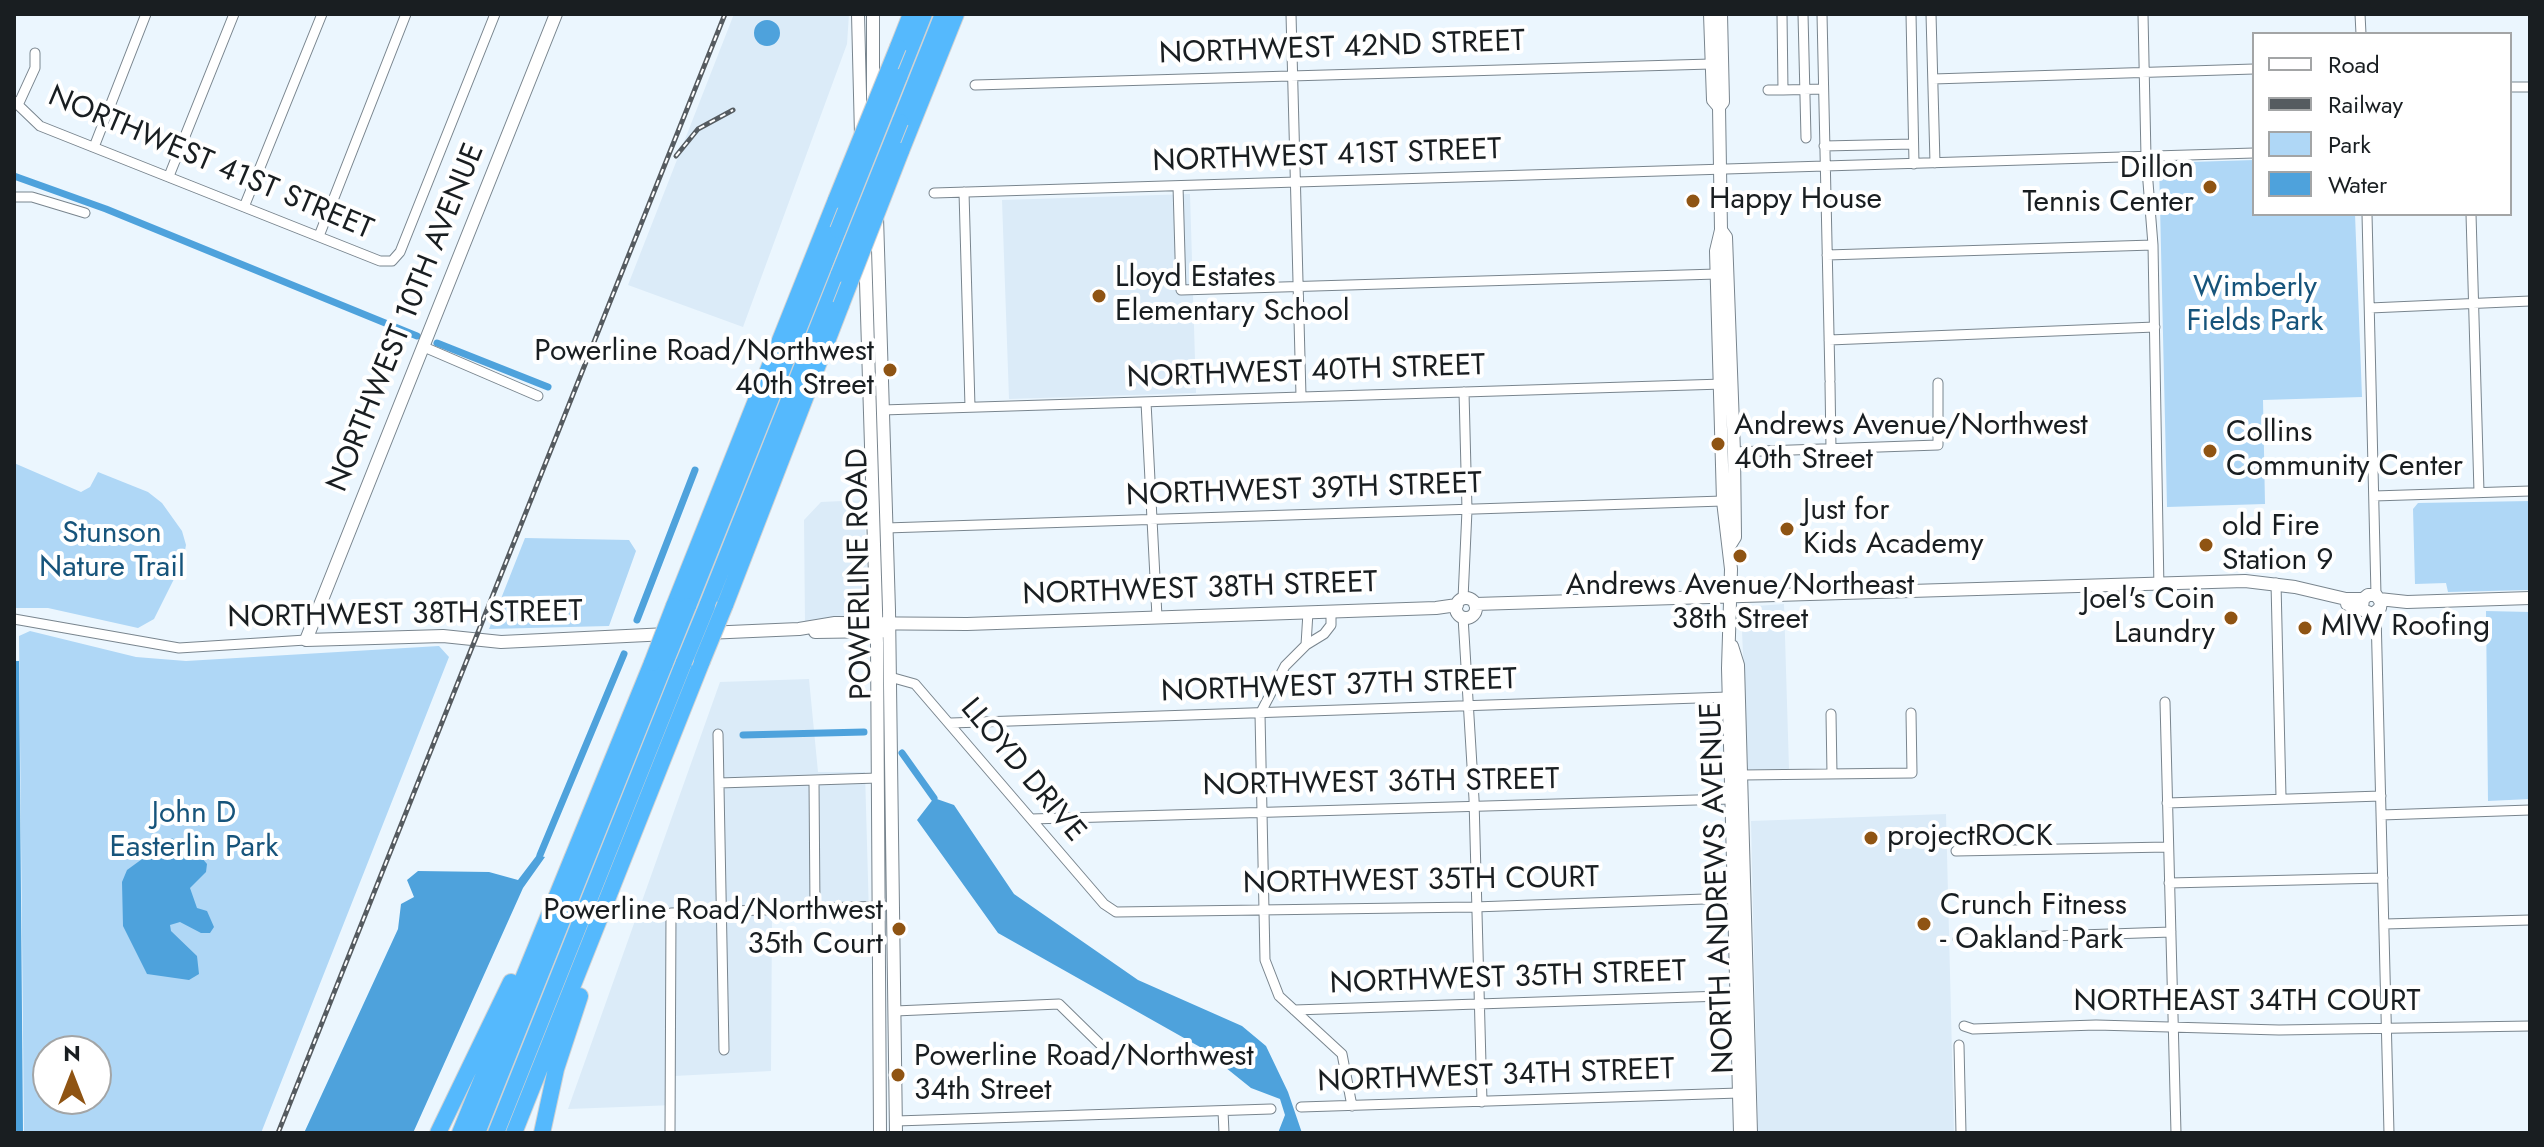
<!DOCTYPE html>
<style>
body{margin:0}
#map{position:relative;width:2544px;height:1147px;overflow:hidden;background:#ebf6fe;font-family:Jost,sans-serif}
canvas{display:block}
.frame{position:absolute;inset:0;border:16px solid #191e21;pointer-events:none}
.legend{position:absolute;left:2252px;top:32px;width:260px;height:184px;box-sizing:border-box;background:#fff;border:2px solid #a3a5a6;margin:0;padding:10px 14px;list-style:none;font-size:24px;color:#191e21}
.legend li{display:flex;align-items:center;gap:16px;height:40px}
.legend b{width:40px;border:2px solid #a3a5a6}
.north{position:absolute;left:32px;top:1035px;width:80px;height:80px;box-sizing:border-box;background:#fff;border:2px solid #a3a5a6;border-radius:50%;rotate:0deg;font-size:22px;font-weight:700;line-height:32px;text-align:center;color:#191e21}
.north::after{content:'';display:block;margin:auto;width:28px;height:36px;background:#8f5413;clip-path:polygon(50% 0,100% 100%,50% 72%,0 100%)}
</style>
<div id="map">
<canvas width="2544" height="1147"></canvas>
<div class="frame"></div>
<ul class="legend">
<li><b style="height:10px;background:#fff"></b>Road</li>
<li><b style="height:10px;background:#555b60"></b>Railway</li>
<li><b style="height:22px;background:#afd7f6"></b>Park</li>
<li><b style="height:22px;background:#4ea2dc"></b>Water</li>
</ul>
<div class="north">N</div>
</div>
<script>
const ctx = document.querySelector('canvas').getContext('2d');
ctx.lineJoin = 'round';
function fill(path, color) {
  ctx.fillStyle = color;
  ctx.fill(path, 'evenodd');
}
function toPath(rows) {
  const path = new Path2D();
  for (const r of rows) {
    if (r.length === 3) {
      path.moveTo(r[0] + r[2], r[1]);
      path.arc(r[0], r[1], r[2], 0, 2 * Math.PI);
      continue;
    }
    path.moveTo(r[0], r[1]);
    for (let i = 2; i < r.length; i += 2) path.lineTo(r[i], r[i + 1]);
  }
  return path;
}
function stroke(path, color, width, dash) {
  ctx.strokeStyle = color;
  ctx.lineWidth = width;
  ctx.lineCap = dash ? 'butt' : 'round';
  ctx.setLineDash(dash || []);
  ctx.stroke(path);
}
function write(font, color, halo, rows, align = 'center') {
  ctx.font = font + ' Jost,sans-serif';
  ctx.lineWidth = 8;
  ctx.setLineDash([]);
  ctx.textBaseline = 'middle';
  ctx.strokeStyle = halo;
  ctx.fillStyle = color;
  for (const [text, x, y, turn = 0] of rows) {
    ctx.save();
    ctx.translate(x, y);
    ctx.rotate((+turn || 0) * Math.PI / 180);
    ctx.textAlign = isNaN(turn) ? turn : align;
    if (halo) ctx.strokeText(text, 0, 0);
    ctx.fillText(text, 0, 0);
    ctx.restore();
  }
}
const built = toPath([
 [734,14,849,14,847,44,743,327,628,285],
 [1190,194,1196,393,1009,399,1002,200],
 [864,500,869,619,805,622,804,520,821,502],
 [1784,604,1789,769,1748,771,1741,607],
 [809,679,818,772,865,772,869,916,772,916,771,1071,674,1076,675,1105,568,1109,720,682],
 [1946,814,1954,1133,1758,1133,1751,821]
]);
const green = toPath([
 [2254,160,2254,214,2355,214,2362,397,2263,400,2265,504,2167,507,2159,163],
 [14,463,81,492,90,487,98,472,148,492,162,503,182,531,186,545,183,561,154,619,138,628,48,608,14,608],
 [2530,501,2529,590,2448,592,2446,583,2415,584,2413,509,2418,503],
 [525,538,629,540,636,551,609,626,489,629],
 [2486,611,2530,612,2530,799,2488,801],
 [30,631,136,657,186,661,439,646,449,657,261,1133,24,1133,19,636],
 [48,1051,96,1051,96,1099,48,1099]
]);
const water = toPath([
 [767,33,13],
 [14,661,19,661,23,1133,14,1133],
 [934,798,954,805,1014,894,1138,980,1242,1026,1266,1046,1288,1092,1302,1133,1278,1133,1285,1115,1280,1099,1251,1088,1200,1047,998,933,917,820],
 [171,838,192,846,207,864,206,872,190,888,197,908,207,911,214,927,210,933,201,933,180,922,170,925,171,931,197,956,199,974,189,980,147,974,123,926,122,882,127,870],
 [537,855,545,857,523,888,413,1133,304,1133,398,929,401,904,414,897,407,880,418,871,489,872,518,880]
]);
const canal = toPath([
 [14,176,106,209,417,336],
 [437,343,548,387],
 [637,620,695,470],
 [743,735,864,732],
 [902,753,934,798],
 [540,855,624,654]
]);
const street = toPath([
 [1291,14,1301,396],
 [1803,14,1806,138],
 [1822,14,1830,380],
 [1911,14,1914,164],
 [1931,14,1935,163],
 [2143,14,2146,157,2153,245,2159,590],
 [2360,14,2361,34],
 [1933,79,2254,69],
 [975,85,1711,64],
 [2510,87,2530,87],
 [1768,90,1783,90,1782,14],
 [1783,90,1823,89],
 [14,101,40,126,380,261,392,261,400,252,495,14],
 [18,105,35,68,35,53],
 [1824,146,1913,144],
 [94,147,146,14],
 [169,176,234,14],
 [1178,186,1181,290,1717,274],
 [964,192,970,407],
 [934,193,2254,153],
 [14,197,32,197,85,213],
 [244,207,322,14],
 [2367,214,2376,595],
 [2471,214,2479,492],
 [319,236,406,14],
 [1827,255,2153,245],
 [2370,308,2530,301],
 [1829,340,2155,327],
 [424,347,538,396],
 [1830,383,1831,449],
 [1146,402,1157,617],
 [882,410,1723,384],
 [1734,452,1938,445,1938,383],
 [2374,496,2530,491],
 [886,528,1723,501],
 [2276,583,2281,797],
 [1463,599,1467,510,1464,392],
 [1331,611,1331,625,1324,634,1306,645,1285,666,1260,714,1265,960,1279,996,1342,1054,1352,1106],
 [2376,613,2389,1133],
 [1463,617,1474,799,1482,1102],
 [14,619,179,648,306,640],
 [1306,645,1308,612],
 [890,677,915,684,1104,904,1116,912,1474,907,1734,898],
 [2165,702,2176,1133],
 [1831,714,1832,774],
 [951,723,1728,697],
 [718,734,724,1050],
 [1742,775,1912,773,1911,713],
 [814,781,815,909],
 [719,783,878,778],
 [2167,803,2381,796],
 [2381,815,2530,810],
 [1031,819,1731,799],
 [1956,851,2168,847],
 [2169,883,2383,878],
 [2385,924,2530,920],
 [1958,939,2171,932],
 [1294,1010,1723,996,1741,1001],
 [895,1011,1059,1004,1106,1050],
 [1964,1026,1973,1029,2096,1025,2279,1030,2530,1026],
 [1959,1045,1961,1133],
 [1301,1107,1739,1093],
 [1223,1111,1224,1133],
 [896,1121,1271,1109],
 [670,1133,671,913,884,906]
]);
const secondary = toPath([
 [556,14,306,640,443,636,501,642,668,634],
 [858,14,861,135],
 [873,14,873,103],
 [1710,14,1713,100,1719,107],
 [1721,14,1723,102,1719,107,1721,230,1716,251,1723,501,1731,569,1728,668,1740,1133],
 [877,217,889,610,896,1133],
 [1721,230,1726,237,1734,452,1735,537,1730,545],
 [865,249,877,643,880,1133],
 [1466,608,10],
 [2379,599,2407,602,2530,598],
 [1475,604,2245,581,2295,587,2346,599,2363,599],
 [2347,604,2373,614,2380,608,2381,602,2376,595,2368,595,2363,599,2362,608],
 [815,632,884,631],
 [706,633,799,629,835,623,967,624,1436,608,1457,605],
 [1732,646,1738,665,1751,1133]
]);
const highway = toPath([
 [898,47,911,14],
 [899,77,924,14],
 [900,122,943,14],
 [901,151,956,14],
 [725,605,841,305],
 [674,606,836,200],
 [688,606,838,230],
 [707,606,839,274],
 [438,1133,511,982],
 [460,1133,652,663],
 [477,1133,665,663],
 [496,1133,684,662],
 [514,1133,702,661],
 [542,1133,556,1069,580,996]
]);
const rail = toPath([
 [676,156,698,129,733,110],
 [278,1133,725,14]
]);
const highwayBridge = toPath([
 [836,200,898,47],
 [838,230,899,77],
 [839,274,900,122],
 [841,305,901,151],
 [702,661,725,605],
 [684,662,707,606],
 [652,663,674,606],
 [665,663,688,606]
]);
const markers = [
 [2210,187,8,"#8f5413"],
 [1693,201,8,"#8f5413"],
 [1099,296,8,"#8f5413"],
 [890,370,8,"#8f5413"],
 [1718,444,8,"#8f5413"],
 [2210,451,8,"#8f5413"],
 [1787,529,8,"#8f5413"],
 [2206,545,8,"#8f5413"],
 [1740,556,8,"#8f5413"],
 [2231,618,8,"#8f5413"],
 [2305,628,8,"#8f5413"],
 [1871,838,8,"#8f5413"],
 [1924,924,8,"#8f5413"],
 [899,929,8,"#8f5413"],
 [898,1075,8,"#8f5413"]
];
const streetNames = [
 ["NORTHWEST 42ND STREET",1342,49,-2],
 ["NORTHWEST 41ST STREET",1327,157,-2],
 ["NORTHWEST 41ST STREET",210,164,23],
 ["NORTHWEST 10TH AVENUE",407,318,-68],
 ["NORTHWEST 40TH STREET",1306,373,-2],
 ["NORTHWEST 39TH STREET",1304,491,-2],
 ["POWERLINE ROAD",861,574,-91],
 ["NORTHWEST 38TH STREET",1200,590,-2],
 ["NORTHWEST 38TH STREET",405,616,-1],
 ["NORTHWEST 37TH STREET",1339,687,-2],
 ["LLOYD DRIVE",1022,771,50],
 ["NORTHWEST 36TH STREET",1381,784,-1],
 ["NORTHWEST 35TH COURT",1421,882,-1],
 ["NORTH ANDREWS AVENUE",1719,888,-92],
 ["NORTHWEST 35TH STREET",1508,979,-2],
 ["NORTHEAST 34TH COURT",2247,1003],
 ["NORTHWEST 34TH STREET",1496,1077,-2]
];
const poiNames = [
 ["Dillon",2194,170,"right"],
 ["Tennis Center",2194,204,"right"],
 ["Happy House",1709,201],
 ["Lloyd Estates",1115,279],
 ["Elementary School",1115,313],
 ["Powerline Road/Northwest",874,353,"right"],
 ["40th Street",874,387,"right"],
 ["Andrews Avenue/Northwest",1734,427],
 ["40th Street",1734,461],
 ["Collins",2226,434],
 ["Community Center",2226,468],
 ["Just for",1803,512],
 ["Kids Academy",1803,546],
 ["old Fire",2222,528],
 ["Station 9",2222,562],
 ["Andrews Avenue/Northeast",1740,587,"center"],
 ["38th Street",1740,621,"center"],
 ["Joel's Coin",2215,601,"right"],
 ["Laundry",2215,635,"right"],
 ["MIW Roofing",2321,628],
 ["projectROCK",1887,838],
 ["Crunch Fitness",1940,907],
 ["- Oakland Park",1940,941],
 ["Powerline Road/Northwest",883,912,"right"],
 ["35th Court",883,946,"right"],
 ["Powerline Road/Northwest",914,1058],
 ["34th Street",914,1092]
];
const parkNames = [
 ["Wimberly",2255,289],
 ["Fields Park",2255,323],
 ["Stunson",112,535],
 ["Nature Trail",112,569],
 ["John D",194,815],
 ["Easterlin Park",194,849]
];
fill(built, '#dbebf8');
fill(green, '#afd7f6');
fill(water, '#4ea2dc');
stroke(canal, '#4ea2dc', 7);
stroke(street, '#79858e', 11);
stroke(secondary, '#79858e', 14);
stroke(highway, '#d1d2d3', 18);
stroke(street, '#fff', 9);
stroke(secondary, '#fff', 12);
stroke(highway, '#55b9fd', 16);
stroke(rail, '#555b60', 5);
stroke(rail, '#fff', 2, [6]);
stroke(highwayBridge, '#d1d2d3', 18, []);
stroke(highwayBridge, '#55b9fd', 16);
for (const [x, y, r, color] of markers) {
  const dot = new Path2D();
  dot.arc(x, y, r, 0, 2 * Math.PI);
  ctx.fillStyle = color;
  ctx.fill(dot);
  stroke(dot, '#fff', 3);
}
write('30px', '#191e21', '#fff', streetNames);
write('30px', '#191e21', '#fff', poiNames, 'left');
write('30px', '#16547b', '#fff', parkNames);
</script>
